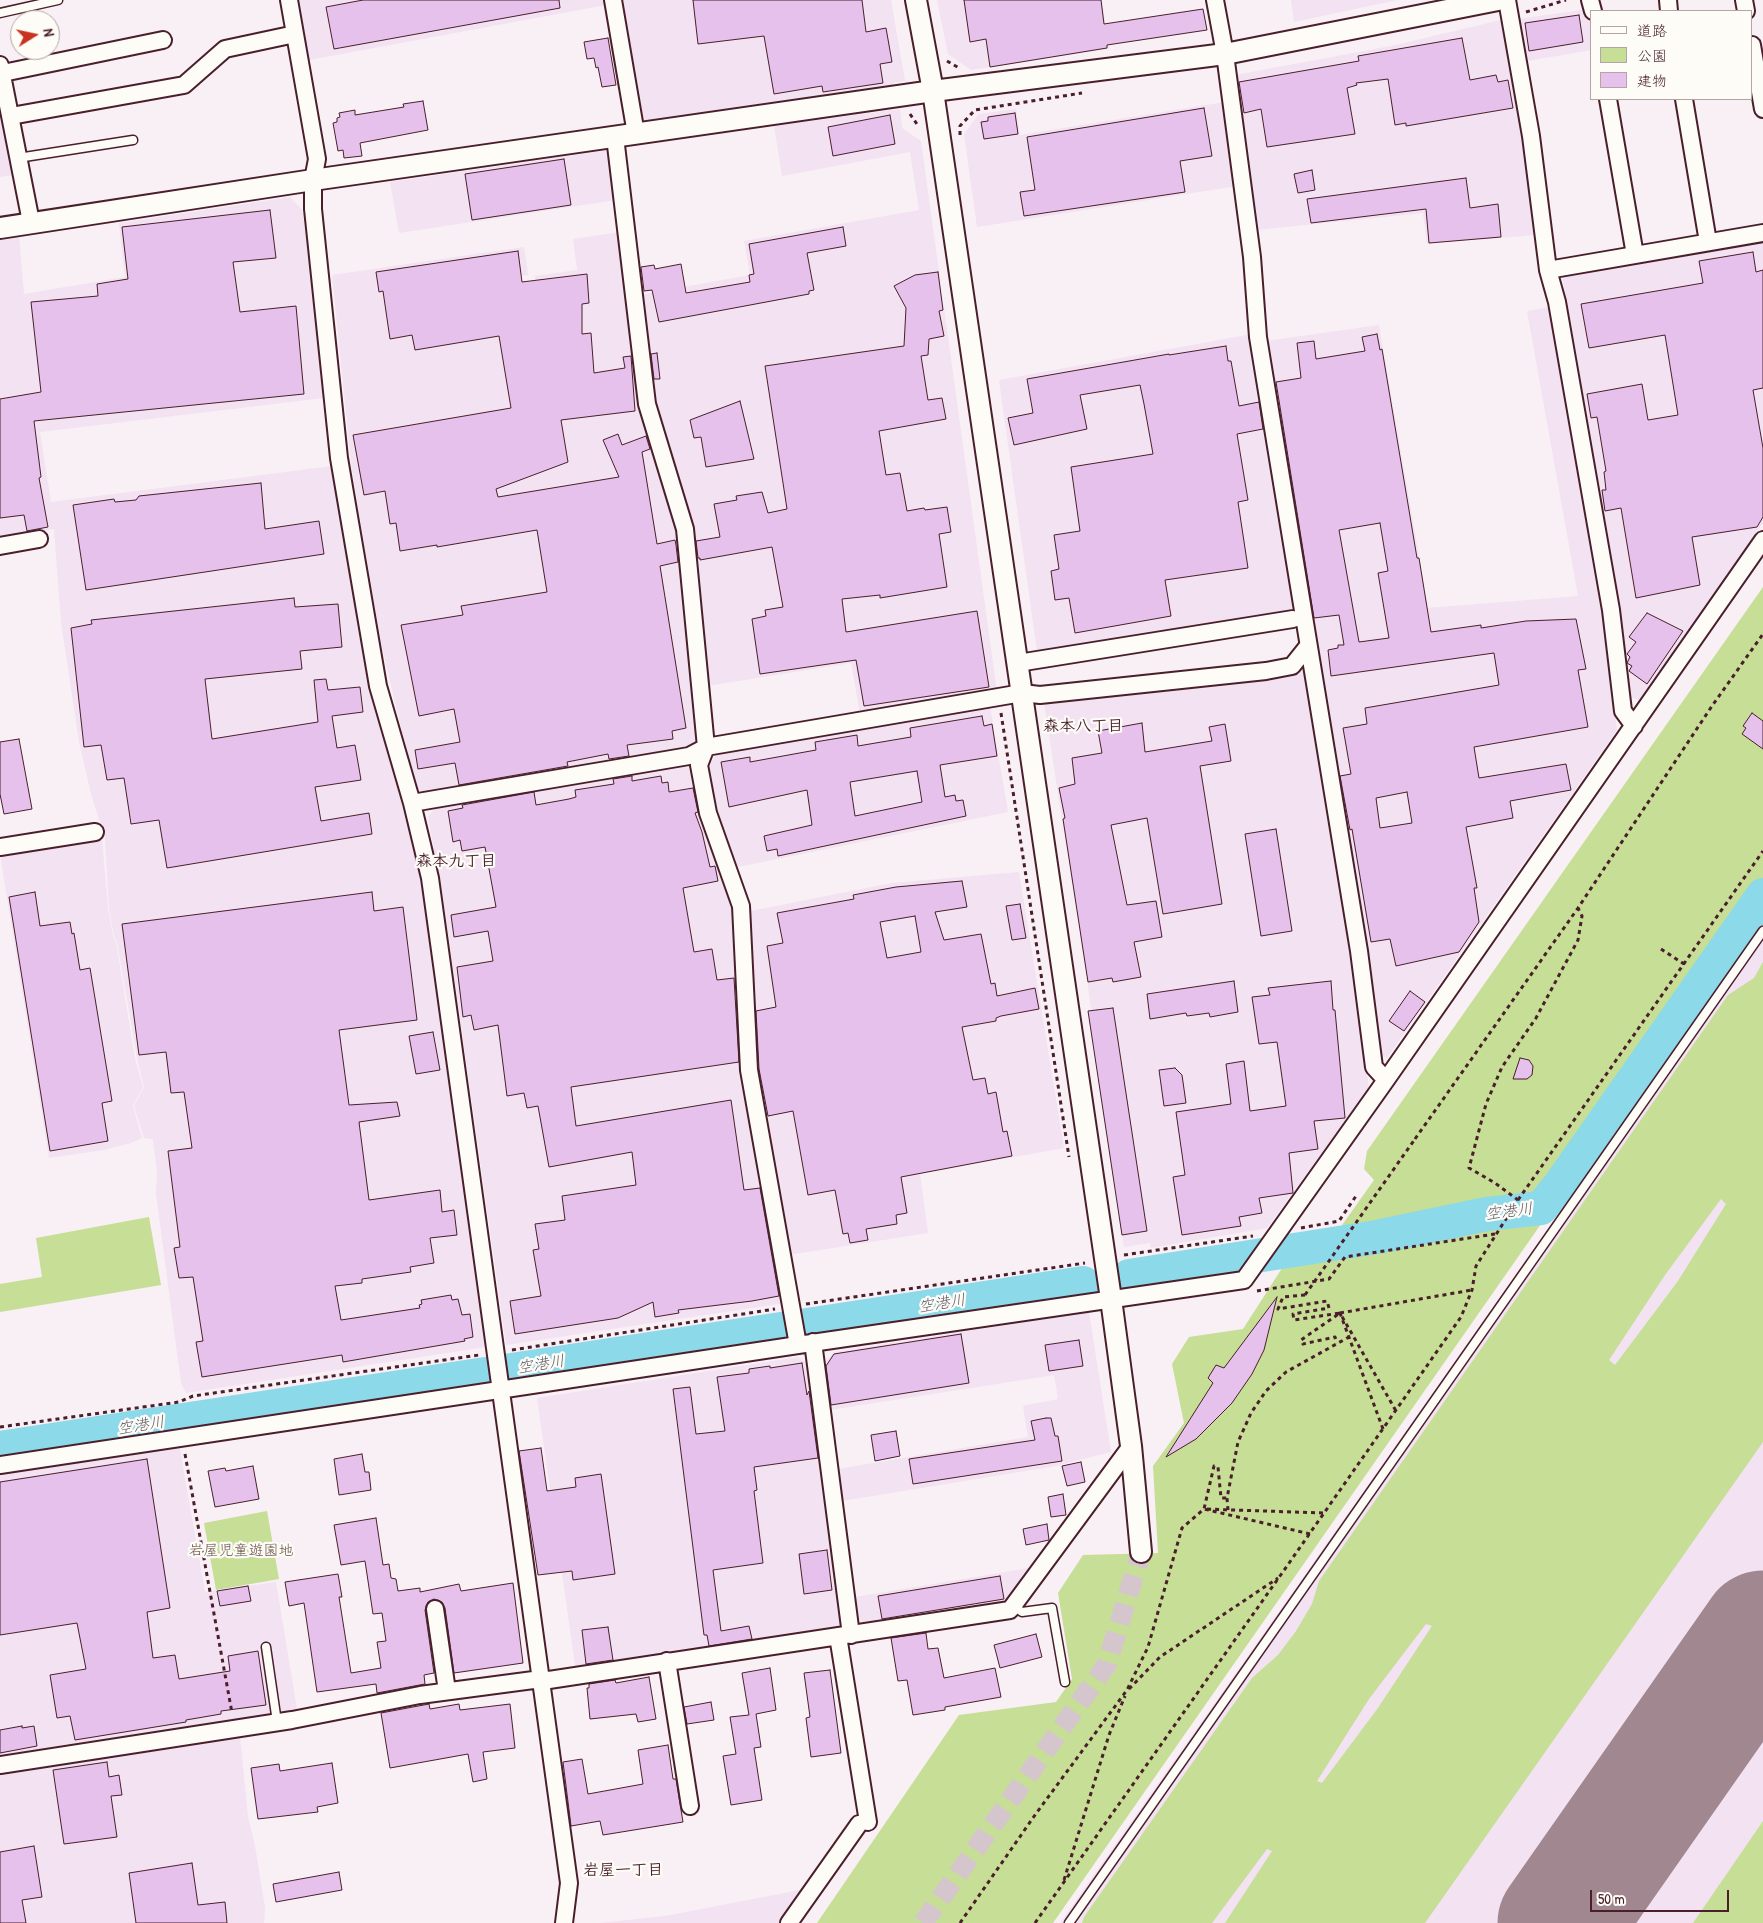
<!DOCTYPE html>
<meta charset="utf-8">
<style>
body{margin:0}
#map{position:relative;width:1763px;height:1923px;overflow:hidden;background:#f8f0f5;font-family:"Patrick Hand","Klee One",sans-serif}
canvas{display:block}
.legend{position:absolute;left:1590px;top:10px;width:162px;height:90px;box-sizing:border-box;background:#fdfcf7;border:1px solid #b5a4a5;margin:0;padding:6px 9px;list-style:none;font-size:15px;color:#4a1f2b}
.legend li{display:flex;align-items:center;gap:10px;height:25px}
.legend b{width:25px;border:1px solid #b5a4a5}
.north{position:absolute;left:10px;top:10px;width:50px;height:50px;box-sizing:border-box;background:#fdfcf7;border:1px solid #b5a4a5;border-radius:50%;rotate:80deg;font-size:14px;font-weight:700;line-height:20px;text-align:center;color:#4a1f2b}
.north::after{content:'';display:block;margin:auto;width:18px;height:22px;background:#c8321e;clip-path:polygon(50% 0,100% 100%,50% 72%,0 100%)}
.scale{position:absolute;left:1590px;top:1890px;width:139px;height:22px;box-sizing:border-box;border:2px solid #4a1f2b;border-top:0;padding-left:6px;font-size:15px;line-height:18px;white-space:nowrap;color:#4a1f2b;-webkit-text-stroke:4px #fdfcf7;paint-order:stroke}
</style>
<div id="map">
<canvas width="1763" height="1923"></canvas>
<ul class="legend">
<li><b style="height:6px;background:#fdfcf7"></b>道路</li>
<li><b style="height:14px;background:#c6de95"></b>公園</li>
<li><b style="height:14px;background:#e5c1eb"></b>建物</li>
</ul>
<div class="north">N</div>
<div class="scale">50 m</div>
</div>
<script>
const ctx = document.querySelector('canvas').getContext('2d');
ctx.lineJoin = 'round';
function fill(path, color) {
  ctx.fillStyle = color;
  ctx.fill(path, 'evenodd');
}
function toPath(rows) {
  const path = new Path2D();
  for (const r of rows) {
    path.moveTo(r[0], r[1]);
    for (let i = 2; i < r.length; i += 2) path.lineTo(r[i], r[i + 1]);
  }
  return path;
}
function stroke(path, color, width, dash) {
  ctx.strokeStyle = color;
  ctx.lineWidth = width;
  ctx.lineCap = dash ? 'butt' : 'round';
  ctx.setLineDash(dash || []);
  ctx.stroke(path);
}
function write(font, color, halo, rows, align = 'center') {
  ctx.font = font + ' "Patrick Hand","Klee One",sans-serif';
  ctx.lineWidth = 4.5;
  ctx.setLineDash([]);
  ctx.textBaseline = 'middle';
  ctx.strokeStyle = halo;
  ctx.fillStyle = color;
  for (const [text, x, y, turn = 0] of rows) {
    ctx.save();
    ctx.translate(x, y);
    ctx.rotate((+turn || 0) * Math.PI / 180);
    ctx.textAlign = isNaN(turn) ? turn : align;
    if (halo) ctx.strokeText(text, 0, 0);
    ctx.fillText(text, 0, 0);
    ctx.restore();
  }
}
const built = toPath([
 [298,0,605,0,606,5,309,60],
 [618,0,891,0,905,81,893,83,893,90,643,126,638,120],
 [937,0,1102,0,1109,49,971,70,948,54],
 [1291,0,1397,0,1294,22],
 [1581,10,1591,15,1592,50,1527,61,1519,19],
 [1501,20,1508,60,1514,75,1535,235,1427,244,1423,213,1256,230,1235,75,1391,46],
 [1225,102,1237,186,977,227,964,134,979,114,1016,109,1020,135],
 [0,105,15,175,0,177],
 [900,109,902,128,921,141,997,692,860,714,851,663,707,686,654,404,640,295,750,275,744,241,919,210,910,152,782,176,774,126],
 [609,150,616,200,399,233,390,182],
 [290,197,302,210,309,254,324,398,40,432,51,502,332,466,372,702,404,808,420,876,486,1347,186,1393,181,1383,156,1194,157,1172,153,1139,144,1138,134,1106,144,1087,137,1058,117,942,114,935,109,910,105,838,91,794,79,742,61,622,54,529,0,538,0,239,19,236,24,294,125,277,119,223],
 [620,232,677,531,698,742,676,755,431,798,415,787,381,643,351,464,332,275,524,247,528,275,521,276,526,304,539,301,535,276,577,270,573,239],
 [1763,239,1763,523,1639,700,1631,697,1562,274],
 [1552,307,1599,587,1617,730,1387,1058,1379,1055,1318,650,1312,632,1266,341,1379,325,1428,608,1578,596,1527,311],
 [1252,334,1295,609,1037,651,999,380],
 [1302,664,1306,666,1351,946,1369,1088,1267,1228,1151,1248,1150,1243,1124,1247,1088,987,1044,703,1221,686,1284,677],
 [990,706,1008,812,733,868,718,827,706,770,719,751],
 [684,766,693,771,705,829,731,902,785,1303,506,1345,444,905,428,817,435,808],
 [102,838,108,909,113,936,116,942,135,1059,143,1087,133,1106,142,1138,131,1143,104,1150,49,1158,0,854],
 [1019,872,1064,1148,920,1174,928,1233,788,1255,757,1079,746,912,892,883],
 [1763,917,1763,1923,1060,1923,1555,1219],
 [1089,1312,1111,1452,1056,1466,842,1501,838,1469,1028,1437,1023,1406,1058,1399,1054,1375,830,1410,824,1363,834,1352],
 [798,1357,810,1365,844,1620,832,1634,576,1672,537,1398],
 [179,1444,205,1592,276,1582,297,1709,0,1760,0,1472],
 [1029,1568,1030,1571,1004,1607,869,1628,859,1619,855,1597],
 [240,1737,248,1817,255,1846,265,1908,264,1923,0,1923,0,1773],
 [805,1889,782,1923,600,1923,665,1916]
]);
const green = toPath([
 [1763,587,1763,896,1548,1214,1053,1923,817,1923,959,1715,1056,1702,1072,1679,1058,1593,1083,1555,1158,1553,1153,1466,1184,1423,1172,1364,1189,1337,1243,1329,1286,1262,1307,1235,1340,1228,1374,1180,1364,1169,1367,1151],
 [1763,962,1763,1442,1425,1923,1225,1923,1272,1851,1267,1849,1212,1923,1082,1923,1084,1917,1252,1678,1278,1655,1296,1631,1312,1604,1319,1581,1728,995,1754,978],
 [1721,1199,1726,1204,1678,1281,1615,1365,1609,1360,1665,1275],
 [1426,1624,1432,1626,1378,1708,1322,1783,1317,1781,1369,1699],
 [149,1217,161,1285,0,1312,0,1284,42,1277,36,1238],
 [267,1511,279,1579,216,1590,204,1523],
 [1763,1821,1763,1923,1693,1923]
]);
const river = toPath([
 [1129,1276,1377,1237,1487,1214,1541,1208,1559,1186,1763,895],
 [0,1448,1083,1283]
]);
const runway = toPath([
 [1560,1923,1763,1633]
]);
const building = toPath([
 [363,0,559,0,560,8,334,49,326,7,363,0],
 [693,0,862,0,866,32,886,28,892,62,880,64,883,83,823,92,822,86,774,94,764,36,698,44,693,0],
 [964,0,1101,0,1104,24,1203,9,1207,30,1107,45,1107,48,990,67,986,39,970,42,964,0],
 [1579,15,1583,42,1529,51,1525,23,1579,15],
 [608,38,616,85,602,87,598,67,596,68,594,58,587,59,584,42,608,38],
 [1462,38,1470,80,1496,75,1498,82,1508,80,1513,108,1406,126,1406,123,1395,125,1388,79,1356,83,1357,85,1347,88,1355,134,1267,147,1261,109,1244,113,1239,82,1359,61,1358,56,1462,38],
 [423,101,428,130,360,143,362,156,344,158,343,150,338,151,333,123,337,122,337,118,340,117,339,113,355,110,355,115,404,107,403,104,423,101],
 [1204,108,1212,156,1180,161,1185,192,1024,216,1020,192,1035,190,1027,137,1204,108],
 [1015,113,1018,134,984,139,981,122,988,121,988,117,1015,113],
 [890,115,895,144,833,156,828,127,890,115],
 [564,159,571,205,472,220,465,174,564,159],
 [1312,170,1315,190,1298,193,1294,174,1312,170],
 [1466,178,1470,208,1498,204,1501,237,1429,243,1426,209,1311,223,1307,199,1466,178],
 [270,210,276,258,233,262,240,312,296,306,304,394,34,421,41,477,39,478,48,527,27,531,24,515,0,518,0,399,41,392,31,302,98,296,97,284,128,279,122,227,270,210],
 [843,227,846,246,807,253,814,290,809,291,809,294,659,322,652,290,644,291,641,267,654,265,655,269,681,264,686,293,750,282,749,275,754,274,749,244,843,227],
 [518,251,522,282,587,274,589,303,582,304,582,334,591,333,594,373,625,368,623,357,631,356,635,411,561,420,568,462,496,489,498,497,619,477,603,440,618,434,622,445,646,436,650,449,642,452,657,544,675,540,676,545,678,562,660,566,686,728,672,731,673,739,627,745,629,756,609,759,608,754,567,762,568,766,459,785,455,763,418,769,415,750,460,742,454,709,419,716,401,625,463,615,461,606,547,592,537,530,437,547,437,545,400,551,396,523,390,524,385,491,364,495,353,435,511,408,499,336,415,350,412,335,390,339,383,291,379,292,376,272,518,251],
 [1753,252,1756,272,1763,270,1763,388,1753,390,1763,448,1763,517,1757,527,1692,537,1700,585,1636,598,1621,508,1605,511,1602,490,1606,490,1604,472,1606,471,1597,417,1591,418,1587,394,1642,384,1648,420,1678,415,1665,335,1589,348,1581,304,1703,283,1699,261,1753,252],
 [938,272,943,310,939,311,944,336,929,339,928,355,921,356,928,400,942,398,946,419,879,431,886,475,900,473,907,511,924,508,925,510,947,507,951,532,939,534,947,587,880,598,880,595,842,599,846,632,977,611,989,687,864,706,856,660,760,674,752,619,766,616,765,610,783,607,772,547,700,560,700,558,698,558,696,541,720,537,714,504,737,500,736,496,762,492,768,513,787,509,765,366,904,346,906,308,894,286,915,275,938,272],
 [1377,334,1380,350,1382,349,1417,558,1419,558,1431,632,1481,625,1481,628,1526,621,1576,619,1586,669,1578,670,1588,727,1474,747,1479,778,1566,764,1571,790,1510,801,1513,818,1466,827,1477,888,1474,888,1479,922,1459,952,1396,966,1390,939,1371,942,1352,829,1350,830,1340,776,1351,774,1343,728,1367,724,1365,708,1499,685,1494,653,1331,676,1328,650,1338,648,1338,645,1344,645,1339,615,1314,618,1276,382,1301,378,1297,343,1314,341,1316,359,1365,351,1362,337,1377,334],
 [1380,523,1388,571,1378,573,1389,638,1359,642,1339,530,1380,523],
 [1407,792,1412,823,1380,828,1376,798,1407,792],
 [1226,346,1228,361,1231,361,1239,406,1259,402,1263,429,1237,434,1248,500,1238,502,1248,568,1165,580,1171,616,1075,633,1069,598,1055,600,1051,571,1059,569,1054,535,1080,531,1071,467,1153,454,1144,404,1140,385,1080,395,1087,429,1014,445,1008,418,1033,413,1027,379,1169,354,1169,355,1226,346],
 [657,353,660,379,654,379,651,354,657,353],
 [740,401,754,459,706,467,701,437,694,438,690,420,740,401],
 [261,483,265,529,319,521,324,554,86,590,73,505,114,499,115,502,136,500,139,496,261,483],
 [294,598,295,607,338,604,342,647,300,651,302,669,205,679,212,739,318,722,314,680,326,679,328,690,360,687,363,712,332,716,337,748,355,745,361,780,315,787,321,821,369,813,372,834,167,868,159,820,131,824,124,778,107,780,101,745,84,747,71,628,92,624,91,620,294,598],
 [1647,613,1683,631,1647,684,1629,671,1632,666,1627,663,1630,657,1627,654,1636,642,1629,637,1647,613],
 [1752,713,1763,721,1763,749,1742,734,1746,728,1743,726,1752,713],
 [982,716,984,726,992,724,997,756,940,765,945,797,955,795,956,801,963,800,966,816,778,856,777,849,767,851,764,836,812,825,807,790,729,807,721,762,750,757,750,762,816,750,815,742,857,735,858,746,911,737,910,728,982,716],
 [917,771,922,802,855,816,850,782,917,771],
 [1142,723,1145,752,1212,741,1209,727,1225,724,1231,761,1200,766,1222,904,1163,914,1147,818,1111,825,1127,905,1156,901,1162,937,1134,942,1141,977,1113,982,1112,978,1088,982,1063,819,1065,818,1059,788,1075,784,1072,758,1102,753,1098,731,1142,723],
 [19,739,32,809,4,814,0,794,0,742,19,739],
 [632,776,632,781,661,776,662,783,668,782,669,792,693,788,698,812,695,813,702,832,710,867,715,866,718,881,683,888,694,952,712,949,717,980,734,978,739,1062,571,1087,576,1126,731,1100,744,1190,760,1188,779,1296,752,1301,678,1310,679,1313,655,1317,653,1302,618,1318,515,1334,510,1301,541,1296,533,1250,539,1249,535,1224,565,1220,562,1196,636,1185,632,1152,549,1167,538,1106,527,1108,524,1093,507,1096,498,1025,474,1030,471,1015,463,1017,457,967,493,961,488,931,454,937,451,915,496,907,485,847,462,851,460,840,453,842,448,811,463,808,462,805,534,792,536,805,569,799,576,797,575,790,614,784,613,779,632,776],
 [1276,829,1292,931,1261,936,1245,834,1276,829],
 [962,881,967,907,935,912,944,940,981,934,991,984,995,983,997,996,1035,988,1039,1009,1001,1016,996,1018,996,1021,962,1027,973,1080,985,1078,988,1094,996,1092,1003,1132,1007,1131,1012,1156,901,1177,907,1213,896,1215,897,1224,866,1229,868,1240,850,1243,848,1233,843,1234,835,1190,808,1195,793,1111,768,1116,759,1069,756,1011,776,1007,767,946,783,943,777,913,854,899,853,895,896,887,962,881],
 [915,916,921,952,887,958,880,922,915,916],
 [35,892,40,926,70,922,72,934,74,933,80,970,90,968,112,1101,102,1103,108,1141,50,1151,9,897,35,892],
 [372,892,374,911,403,907,417,1020,339,1030,349,1105,397,1102,400,1116,359,1122,369,1200,440,1190,442,1212,454,1210,457,1235,430,1238,434,1263,410,1267,411,1272,362,1279,362,1283,335,1286,341,1320,420,1308,419,1305,422,1304,421,1300,451,1295,452,1300,458,1299,462,1315,470,1314,473,1337,464,1339,465,1341,343,1362,342,1355,202,1377,196,1342,203,1341,193,1277,179,1278,174,1248,180,1247,168,1151,192,1148,184,1092,171,1093,166,1052,139,1055,122,924,372,892],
 [1020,904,1026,938,1012,940,1006,906,1020,904],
 [1234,981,1238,1012,1210,1017,1209,1013,1187,1016,1186,1013,1150,1019,1147,994,1234,981],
 [1331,981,1333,1010,1335,1010,1345,1118,1314,1121,1318,1149,1289,1153,1293,1193,1259,1198,1262,1213,1239,1217,1241,1226,1182,1235,1173,1177,1185,1175,1176,1112,1231,1104,1226,1064,1244,1061,1250,1111,1286,1106,1277,1042,1259,1044,1252,997,1270,995,1268,988,1331,981],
 [1410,991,1425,1002,1404,1031,1389,1021,1410,991],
 [1113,1008,1147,1231,1122,1235,1088,1011,1113,1008],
 [433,1032,440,1070,416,1074,409,1036,433,1032],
 [1520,1058,1529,1060,1533,1066,1532,1075,1527,1079,1513,1079,1520,1058],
 [1175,1068,1182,1075,1186,1103,1164,1106,1159,1070,1175,1068],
 [1277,1297,1264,1350,1252,1374,1232,1403,1196,1439,1166,1457,1213,1383,1208,1378,1216,1365,1224,1368,1277,1297],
 [961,1334,969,1383,831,1405,826,1366,834,1354,961,1334],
 [1079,1340,1083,1366,1049,1371,1045,1345,1079,1340],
 [802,1363,807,1395,809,1391,818,1458,754,1467,757,1490,754,1491,763,1563,713,1570,721,1631,749,1626,752,1639,709,1646,707,1635,704,1635,673,1389,690,1387,696,1434,725,1431,717,1377,749,1373,749,1369,770,1366,770,1368,802,1363],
 [1046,1418,1051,1418,1055,1436,1058,1436,1062,1461,913,1484,909,1459,1035,1440,1031,1421,1046,1418],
 [896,1431,900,1456,875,1461,871,1435,896,1431],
 [541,1448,547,1491,576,1487,575,1478,601,1474,615,1574,573,1580,572,1571,538,1575,519,1451,541,1448],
 [362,1454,365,1472,369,1472,371,1490,339,1495,334,1459,362,1454],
 [147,1459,170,1608,147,1612,153,1658,175,1655,179,1679,230,1671,228,1656,258,1651,266,1705,221,1711,221,1714,186,1720,186,1722,75,1740,70,1716,57,1718,50,1675,86,1669,77,1623,0,1635,0,1482,147,1459],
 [1081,1462,1085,1482,1067,1486,1062,1466,1081,1462],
 [253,1466,259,1499,215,1507,208,1471,225,1468,226,1471,253,1466],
 [1063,1494,1066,1515,1051,1517,1048,1497,1063,1494],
 [376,1518,383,1565,389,1564,391,1578,396,1579,398,1591,420,1588,420,1592,459,1584,461,1591,513,1583,523,1663,454,1673,445,1608,442,1602,434,1599,428,1602,425,1610,434,1673,424,1675,425,1684,377,1693,376,1684,317,1692,304,1603,289,1606,285,1582,338,1574,342,1597,339,1597,351,1673,381,1668,377,1642,386,1641,382,1613,373,1614,365,1561,341,1565,334,1525,376,1518],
 [1047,1524,1049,1540,1026,1545,1023,1529,1047,1524],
 [827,1550,832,1590,804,1594,799,1554,827,1550],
 [1000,1576,1004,1599,882,1619,878,1596,1000,1576],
 [248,1586,251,1601,220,1606,217,1591,248,1586],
 [608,1627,613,1660,586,1664,582,1630,608,1627],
 [926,1633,928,1649,938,1648,944,1678,995,1668,1001,1697,945,1707,945,1710,913,1715,907,1680,898,1681,891,1638,926,1633],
 [1036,1634,1042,1657,1000,1668,994,1645,1036,1634],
 [770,1668,776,1710,756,1714,761,1747,754,1748,762,1800,731,1805,723,1756,736,1754,730,1717,749,1715,742,1673,770,1668],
 [830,1670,841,1753,811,1757,806,1718,810,1717,804,1673,830,1670],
 [649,1677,656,1719,638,1722,636,1714,590,1719,587,1688,589,1688,589,1684,615,1680,616,1683,649,1677],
 [711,1702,714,1720,687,1724,684,1707,711,1702],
 [429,1704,430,1709,459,1704,460,1710,510,1704,515,1748,483,1752,487,1779,473,1782,468,1754,390,1768,381,1713,429,1704],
 [22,1726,22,1728,34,1726,37,1746,0,1753,0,1730,22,1726],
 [668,1745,673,1779,676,1779,683,1822,603,1835,600,1821,571,1826,563,1762,582,1759,588,1794,643,1784,638,1750,668,1745],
 [107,1762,109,1777,119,1775,122,1795,111,1796,117,1837,64,1844,53,1770,107,1762],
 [332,1763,338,1803,317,1807,318,1812,258,1819,251,1768,279,1764,280,1771,332,1763],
 [34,1846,42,1897,22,1900,26,1923,0,1923,0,1852,34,1846],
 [192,1863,198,1905,225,1902,227,1923,136,1923,129,1873,192,1863],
 [339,1872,342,1890,276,1902,273,1884,339,1872]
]);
const tertiaryTunnel = toPath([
 [923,1923,1107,1664,1141,1552]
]);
const path = toPath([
 [1526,12,1566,0],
 [947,61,959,68],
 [910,114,919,127],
 [960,135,960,126,975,110,1082,93],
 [1001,713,1069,1157],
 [1661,949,1684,964],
 [1415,1139,1578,908,1712,706,1763,634],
 [1518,1200,1763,851],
 [1301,1228,1339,1221,1356,1196],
 [1124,1255,1253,1236],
 [1257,1291,1329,1279,1345,1257,1495,1234],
 [1305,1295,1283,1297,1278,1309,1327,1301,1329,1308,1293,1314,1294,1320,1340,1313,1301,1340,1303,1344,1335,1337,1337,1343],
 [806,1304,1085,1263],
 [1340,1313,1472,1290],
 [512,1350,775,1309],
 [0,1427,179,1402,193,1396,479,1355],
 [1383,1429,1340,1313,1396,1411],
 [185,1454,232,1713],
 [1228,1510,1227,1498,1238,1442,1251,1413,1266,1391,1286,1372,1349,1337],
 [1310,1534,1204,1509,1324,1513],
 [1129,1689,1160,1657,1278,1578],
 [1064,1880,1109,1735,1125,1696],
 [960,1923,1035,1815,1127,1690,1148,1647,1182,1528,1204,1509,1214,1466,1218,1467,1221,1498,1227,1498],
 [1035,1923,1280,1576,1461,1317,1472,1290,1476,1266,1518,1200,1495,1183,1469,1168,1486,1104,1502,1067,1536,1018,1578,940,1582,916,1578,908]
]);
const service = toPath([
 [0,13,58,0],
 [18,158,133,140],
 [1013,1606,1022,1612,1052,1608,1065,1682],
 [266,1647,277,1722],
 [1069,1923,1763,931]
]);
const minor = toPath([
 [289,0,317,159,313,180,313,209,339,458,378,686,412,803,430,878,569,1883,564,1923],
 [613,0,636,134],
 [1215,0,1225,54,1252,257,1258,337,1359,951,1374,1067,1386,1080],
 [1507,0,1531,136,1548,270,1557,302,1611,610,1623,711,1634,726],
 [1590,0,1593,11],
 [1668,0,1669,11],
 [1744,0,1746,11],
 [1752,45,1763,109],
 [0,65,31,222],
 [3,73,163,40],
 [1608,99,1635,255],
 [1684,99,1708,242],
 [11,116,184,85,225,49,295,34],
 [615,137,647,404,685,529,706,747,699,765,708,813,741,906,749,1070,798,1345],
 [1548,270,1763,233],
 [0,546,39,539],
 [1018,663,1293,619],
 [412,803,689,756,706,747,1022,693,1040,695,1266,671,1292,666,1308,646],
 [0,847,95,832],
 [813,1342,851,1635],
 [0,1465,798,1345,1244,1280,1386,1080,1763,540],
 [435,1609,447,1691],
 [838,1636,868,1822],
 [667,1661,690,1806],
 [0,1765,292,1720,420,1695,541,1679,549,1680,1010,1610,1131,1446],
 [789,1923,859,1824]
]);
const tertiary = toPath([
 [916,0,933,91,1111,1299,1131,1446,1141,1552],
 [0,228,313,180,933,91,1225,54,1498,0]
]);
const pathBridge = toPath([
 [1305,1295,1415,1139]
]);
const parkNames = [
 ["岩屋児童遊園地",241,1551]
];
const neighbourhoodNames = [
 ["森本八丁目",1083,727],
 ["森本九丁目",456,862],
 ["岩屋一丁目",623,1871]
];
const waterNames = [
 ["空港川",1509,1212,-7],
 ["空港川",942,1304,-9],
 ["空港川",541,1365,-9],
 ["空港川",141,1426,-9]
];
fill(built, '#f2e2f2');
fill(green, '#c6de95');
stroke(river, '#8bd9e9', 34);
stroke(runway, '#a18890', 125);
fill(building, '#e5c1eb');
stroke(building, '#4a1f2b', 1);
stroke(tertiaryTunnel, '#d5c6cd', 20, [20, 10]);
stroke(service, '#4a1f2b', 11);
stroke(minor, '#4a1f2b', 20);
stroke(tertiary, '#4a1f2b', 24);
stroke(path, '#4a1f2b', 3, [4, 4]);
stroke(service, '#fdfcf7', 8);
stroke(minor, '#fdfcf7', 16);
stroke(tertiary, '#fdfcf7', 20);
stroke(pathBridge, '#4a1f2b', 3, [4, 4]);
write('15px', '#694f46', '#fdfcf7', parkNames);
write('bold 16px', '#4a1f2b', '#fdfcf7', neighbourhoodNames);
write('italic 16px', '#5e5764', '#fdfcf7', waterNames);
</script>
